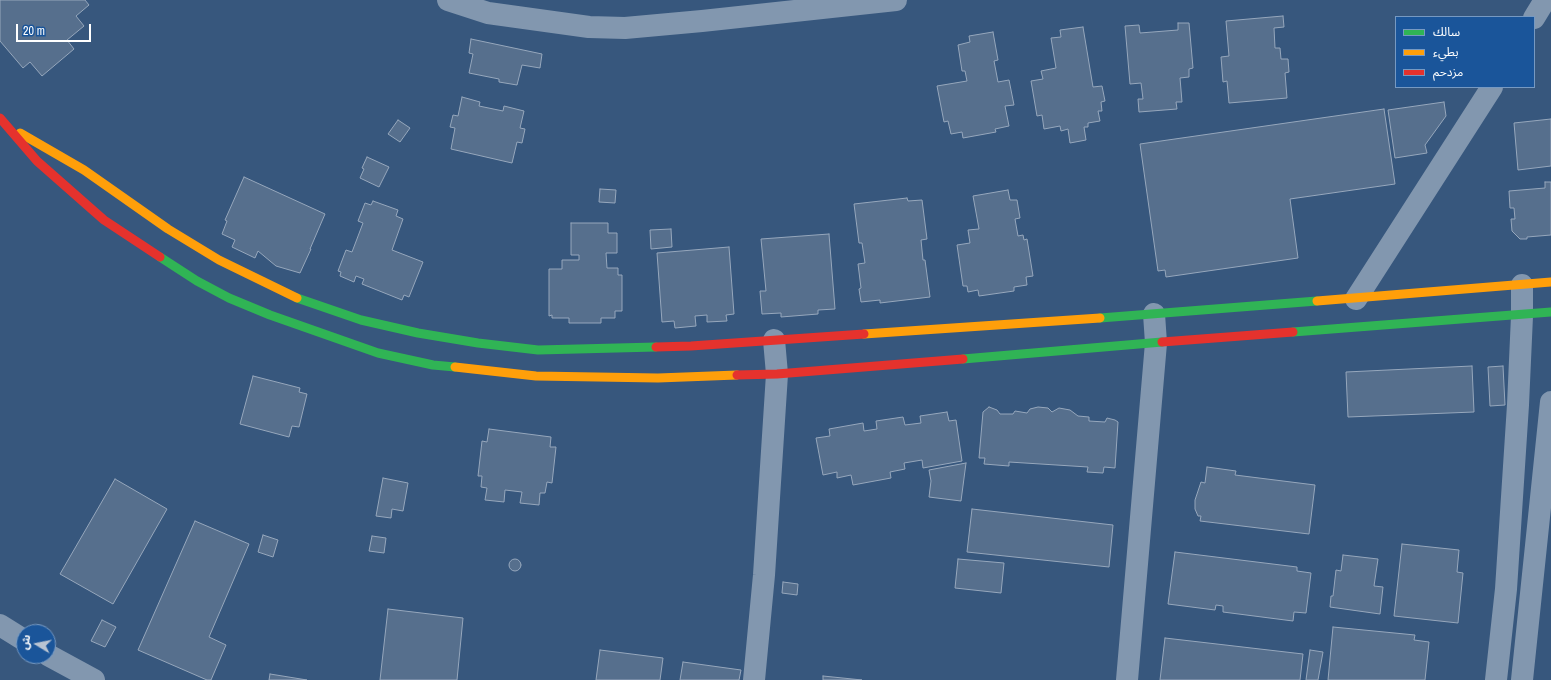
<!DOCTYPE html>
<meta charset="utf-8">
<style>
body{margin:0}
#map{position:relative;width:1551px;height:680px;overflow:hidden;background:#37577d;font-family:"Archivo Narrow","Noto Sans Arabic",sans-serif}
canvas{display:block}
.legend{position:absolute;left:1395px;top:16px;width:140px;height:72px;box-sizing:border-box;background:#1a559a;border:1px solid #7699c2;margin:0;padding:5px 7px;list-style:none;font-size:12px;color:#fff}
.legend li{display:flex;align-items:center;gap:8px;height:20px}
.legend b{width:20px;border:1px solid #7699c2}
.north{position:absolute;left:16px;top:624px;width:40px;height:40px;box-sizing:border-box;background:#1a559a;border:1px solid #7699c2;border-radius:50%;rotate:280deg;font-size:11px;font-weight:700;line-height:16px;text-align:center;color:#fff}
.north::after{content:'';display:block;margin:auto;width:14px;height:18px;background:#b9c4d2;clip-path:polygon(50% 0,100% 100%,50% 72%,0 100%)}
.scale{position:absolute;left:16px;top:24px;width:75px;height:18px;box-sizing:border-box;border:2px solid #fff;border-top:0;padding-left:5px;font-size:12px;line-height:14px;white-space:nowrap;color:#fff;-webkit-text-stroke:3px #1a559a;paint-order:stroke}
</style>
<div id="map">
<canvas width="1551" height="680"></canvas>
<ul class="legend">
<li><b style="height:5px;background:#30b455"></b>سالك</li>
<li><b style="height:5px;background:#ff9f0a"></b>بطيء</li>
<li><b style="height:5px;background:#e5322d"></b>مزدحم</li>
</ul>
<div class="north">ش</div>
<div class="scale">20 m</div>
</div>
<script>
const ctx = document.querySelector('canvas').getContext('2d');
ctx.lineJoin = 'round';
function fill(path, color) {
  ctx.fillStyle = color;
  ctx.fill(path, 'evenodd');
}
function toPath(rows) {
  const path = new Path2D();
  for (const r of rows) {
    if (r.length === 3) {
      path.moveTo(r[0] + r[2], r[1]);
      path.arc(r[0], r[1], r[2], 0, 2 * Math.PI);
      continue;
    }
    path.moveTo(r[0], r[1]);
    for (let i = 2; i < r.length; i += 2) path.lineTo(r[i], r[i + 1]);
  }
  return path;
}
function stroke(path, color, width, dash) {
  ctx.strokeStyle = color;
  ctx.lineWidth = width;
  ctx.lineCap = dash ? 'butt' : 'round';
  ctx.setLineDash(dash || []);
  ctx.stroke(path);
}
const building = toPath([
 [0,0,85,0,89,5,76,16,84,26,67,40,74,49,42,76,30,62,23,68,0,41,0,0],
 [1283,16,1284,27,1274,28,1275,48,1280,48,1281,59,1288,59,1289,72,1285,73,1287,98,1229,103,1227,81,1223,82,1221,57,1229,56,1226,21,1283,16],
 [1178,23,1189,23,1193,68,1189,69,1189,77,1180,78,1182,102,1176,102,1177,109,1139,112,1138,99,1143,99,1141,83,1130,84,1125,26,1139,25,1140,33,1178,30,1178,23],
 [1083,27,1093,87,1102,86,1105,101,1101,102,1102,111,1098,111,1100,121,1088,123,1088,127,1084,127,1086,140,1070,143,1068,129,1061,131,1060,126,1044,129,1042,115,1037,116,1031,81,1043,79,1041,71,1056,68,1051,38,1061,37,1060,30,1083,27],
 [993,32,998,60,994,61,998,82,1009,80,1014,105,1005,106,1009,126,995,129,996,132,963,138,962,132,951,134,948,121,944,122,937,86,967,81,965,71,962,71,958,45,970,42,969,36,993,32],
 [471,39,542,54,540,68,522,65,517,85,499,82,499,79,469,73,473,54,469,53,471,39],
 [462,97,480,102,479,106,503,111,504,106,524,111,520,128,525,129,522,143,517,142,512,163,451,149,455,128,450,127,453,115,458,116,462,97],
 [1444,102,1446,116,1425,145,1427,153,1395,158,1388,110,1444,102],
 [1384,109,1395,184,1290,199,1298,258,1166,277,1165,270,1158,271,1140,144,1384,109],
 [1551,119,1551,166,1518,170,1514,123,1551,119],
 [398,120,410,128,400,142,388,134,398,120],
 [367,157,389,167,379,187,360,178,364,169,362,168,367,157],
 [244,177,325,214,310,249,311,249,300,273,276,266,258,251,255,258,232,247,235,240,222,234,227,221,225,220,244,177],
 [1545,182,1551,182,1551,235,1527,237,1527,239,1520,239,1512,231,1511,219,1515,219,1514,208,1510,208,1509,191,1545,188,1545,182],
 [600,189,616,190,615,203,599,202,600,189],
 [1008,190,1010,200,1017,200,1020,218,1015,219,1018,236,1023,235,1024,240,1027,239,1033,276,1026,277,1027,285,1014,287,1014,291,979,296,978,290,968,292,967,286,963,286,957,245,970,243,968,230,979,229,973,196,1008,190],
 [907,198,908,201,922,200,927,239,921,240,923,260,925,260,930,297,880,303,880,300,861,302,859,289,861,288,858,264,865,263,862,243,859,243,854,204,907,198],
 [373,201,398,210,396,216,403,219,392,250,423,262,409,297,404,295,402,300,362,284,364,279,356,276,354,282,340,276,341,272,338,271,346,250,352,252,363,223,358,221,365,203,371,205,373,201],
 [571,223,608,223,608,233,617,233,617,253,606,253,607,268,618,268,618,275,622,275,622,311,615,311,615,318,601,318,601,323,569,323,569,318,552,318,552,315,549,316,549,269,562,269,562,260,579,260,579,255,571,255,571,223],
 [671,229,672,247,651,249,650,230,671,229],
 [829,234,835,309,818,310,818,314,781,317,781,313,762,314,760,291,766,291,761,239,829,234],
 [729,247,734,314,726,315,727,321,707,322,707,315,695,316,696,326,675,328,674,321,662,322,657,253,729,247],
 [1472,366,1474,412,1348,417,1346,372,1472,366],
 [1503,366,1505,405,1490,406,1488,367,1503,366],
 [253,376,300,388,299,392,307,394,299,427,292,426,289,437,240,424,253,376],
 [989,407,997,410,1000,414,1013,414,1015,411,1027,413,1030,409,1038,407,1048,408,1052,412,1059,408,1070,410,1078,416,1089,417,1089,421,1105,422,1107,418,1115,420,1118,422,1115,468,1104,467,1103,473,1087,472,1088,467,1009,462,1009,466,984,464,985,458,979,458,983,412,989,407],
 [947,412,949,421,956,420,962,461,923,468,922,460,904,463,905,469,890,472,891,478,853,485,851,475,837,478,837,472,823,475,816,438,830,436,829,429,863,423,864,431,877,429,876,421,903,417,905,425,921,423,920,416,947,412],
 [489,429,551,437,550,447,556,447,552,483,547,482,545,493,540,493,539,505,520,503,522,492,505,490,504,502,485,500,487,488,481,487,482,476,478,476,482,441,487,442,489,429],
 [966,463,961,501,929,497,931,481,929,470,966,463],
 [1207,467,1236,471,1235,475,1315,485,1309,534,1200,521,1201,516,1198,516,1195,509,1195,500,1201,482,1205,483,1207,467],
 [383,478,408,483,403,511,392,509,391,518,376,516,383,478],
 [115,479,167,509,113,604,60,574,115,479],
 [972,509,1113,525,1109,567,967,552,972,509],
 [195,521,249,544,209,637,226,645,211,680,207,680,138,650,195,521],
 [263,535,278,540,273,557,258,552,263,535],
 [372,536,386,538,384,553,369,551,372,536],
 [1402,544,1459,550,1457,572,1463,573,1458,623,1394,616,1402,544],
 [1175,552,1297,567,1297,571,1311,573,1306,613,1294,612,1293,621,1223,612,1223,606,1216,605,1215,610,1168,604,1175,552],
 [1343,555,1378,559,1374,586,1383,587,1380,614,1330,607,1331,596,1333,596,1336,570,1341,571,1343,555],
 [958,559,1004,563,1001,593,955,588,958,559],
 [515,565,6],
 [783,582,798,584,797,595,782,593,783,582],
 [388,609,463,618,457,680,380,680,388,609],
 [102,620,116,627,105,647,91,641,102,620],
 [1333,627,1415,635,1414,640,1429,642,1425,680,1328,680,1333,627],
 [1165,638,1303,654,1300,680,1160,680,1165,638],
 [600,650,663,658,660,680,596,680,600,650],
 [1310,650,1323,652,1318,680,1306,680,1310,650],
 [683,662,741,670,739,680,680,680,683,662],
 [270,674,307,680,269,680,270,674],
 [823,676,862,680,823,680,823,676]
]);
const street = toPath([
 [448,0,488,13,589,27,625,28,702,21,896,0],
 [1534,18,1545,0],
 [1356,299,1492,87],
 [0,625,24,640],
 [48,655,94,680],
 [754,680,764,575,777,374,774,340],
 [1127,680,1156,343,1154,314],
 [1496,680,1506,589,1518,405,1522,316,1522,285],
 [1522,680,1551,402]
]);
const fast = toPath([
 [160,257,197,281,229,298,270,315,378,353,433,365,455,367],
 [297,298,361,320,418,333,478,343,538,350,656,347],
 [1100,318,1317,301],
 [1293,332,1551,312],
 [963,359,1162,342]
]);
const slow = toPath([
 [20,133,84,170,168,229,219,260,297,298],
 [1317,301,1551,282],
 [864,334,1100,318],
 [455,367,536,376,658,378,737,375]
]);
const jam = toPath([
 [0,118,37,161,104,220,160,257],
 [1162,342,1293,332],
 [656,347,691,346,864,334],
 [737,375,777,374,963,359]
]);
fill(building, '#566f8d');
stroke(building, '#96a7bc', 1);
stroke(street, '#8297af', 22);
stroke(fast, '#30b455', 9);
stroke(slow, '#ff9f0a', 9);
stroke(jam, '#e5322d', 9);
</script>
